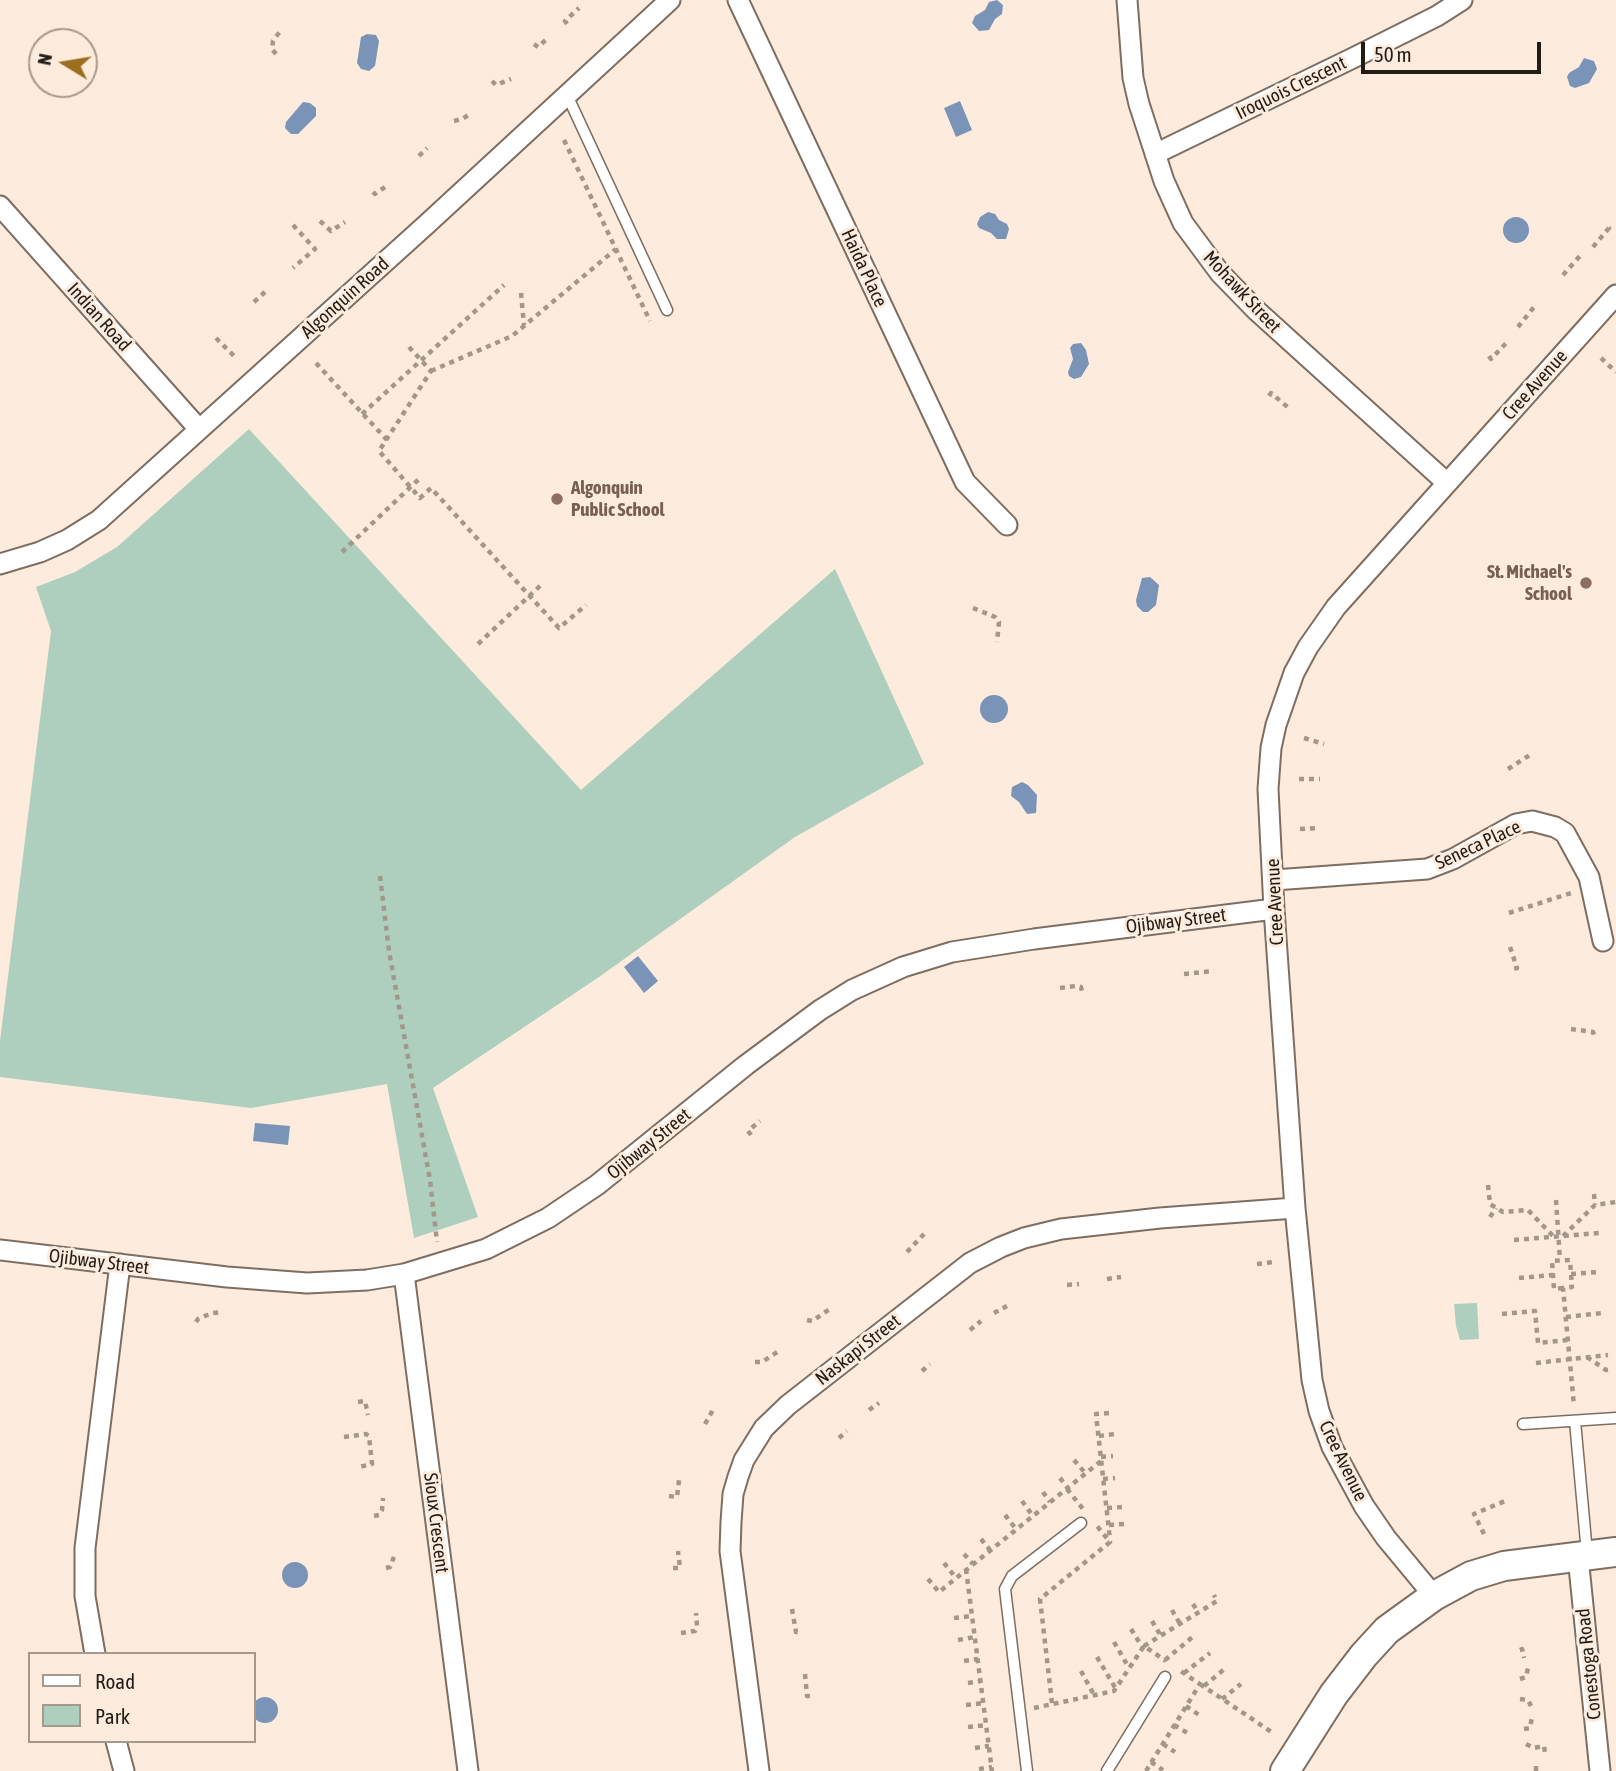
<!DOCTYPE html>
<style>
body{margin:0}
#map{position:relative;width:1616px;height:1771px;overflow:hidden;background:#fdecde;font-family:"Asap Condensed",sans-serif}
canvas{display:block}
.legend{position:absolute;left:28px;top:1652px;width:228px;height:91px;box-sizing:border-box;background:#fdecde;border:2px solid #a5998e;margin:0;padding:9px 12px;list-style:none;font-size:21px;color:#221c17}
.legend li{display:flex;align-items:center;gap:14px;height:35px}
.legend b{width:35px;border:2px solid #a5998e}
.north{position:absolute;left:28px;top:28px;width:70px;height:70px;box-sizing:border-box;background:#fdecde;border:2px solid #a5998e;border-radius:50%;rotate:281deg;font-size:19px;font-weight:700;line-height:28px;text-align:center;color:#221c17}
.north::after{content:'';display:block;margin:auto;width:24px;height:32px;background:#9c6e1f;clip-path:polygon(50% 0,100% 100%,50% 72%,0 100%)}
.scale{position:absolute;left:1361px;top:42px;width:180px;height:32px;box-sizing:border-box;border:4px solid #221c17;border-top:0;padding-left:9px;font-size:21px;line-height:24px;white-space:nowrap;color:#221c17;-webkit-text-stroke:5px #fdecde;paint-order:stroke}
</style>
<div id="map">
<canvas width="1616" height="1771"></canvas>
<ul class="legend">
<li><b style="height:9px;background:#fff"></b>Road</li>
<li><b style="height:19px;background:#aecfbe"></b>Park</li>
</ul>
<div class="north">N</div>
<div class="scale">50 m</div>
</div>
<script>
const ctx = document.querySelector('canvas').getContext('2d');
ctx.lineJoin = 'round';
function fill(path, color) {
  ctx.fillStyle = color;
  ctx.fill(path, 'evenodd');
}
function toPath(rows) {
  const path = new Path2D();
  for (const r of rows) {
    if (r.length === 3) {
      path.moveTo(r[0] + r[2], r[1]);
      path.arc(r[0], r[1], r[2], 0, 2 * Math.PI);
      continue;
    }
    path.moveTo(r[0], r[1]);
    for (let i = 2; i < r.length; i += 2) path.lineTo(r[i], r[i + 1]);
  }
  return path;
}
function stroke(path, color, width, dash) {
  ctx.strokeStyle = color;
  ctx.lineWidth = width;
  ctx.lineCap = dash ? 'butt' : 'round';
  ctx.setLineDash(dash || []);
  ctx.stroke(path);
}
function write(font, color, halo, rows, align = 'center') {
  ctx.font = font + ' "Asap Condensed",sans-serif';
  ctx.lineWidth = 6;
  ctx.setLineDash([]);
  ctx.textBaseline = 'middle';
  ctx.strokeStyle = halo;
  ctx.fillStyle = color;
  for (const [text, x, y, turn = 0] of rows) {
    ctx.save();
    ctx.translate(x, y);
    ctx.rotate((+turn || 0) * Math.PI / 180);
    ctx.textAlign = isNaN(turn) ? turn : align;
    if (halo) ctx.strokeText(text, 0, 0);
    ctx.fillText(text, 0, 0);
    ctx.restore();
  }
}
const green = toPath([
 [249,429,581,790,835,569,924,764,795,837,599,977,433,1088,478,1217,414,1238,387,1084,251,1108,0,1077,0,1041,51,631,36,587,75,572,117,547],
 [1477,1303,1479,1339,1460,1340,1456,1326,1454,1304]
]);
const water = toPath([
 [997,0,1003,5,1002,14,995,19,989,30,979,31,972,23,975,16,985,10,989,2],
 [367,34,376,35,379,41,375,66,369,71,361,69,357,63,361,37],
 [1584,58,1594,61,1597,69,1589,83,1575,88,1570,86,1567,77,1569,73,1579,67],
 [960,101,972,130,956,137,944,108],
 [303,102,310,103,316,108,316,116,298,134,291,134,285,128,286,122],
 [988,212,995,214,999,220,1007,224,1009,229,1006,239,997,239,991,233,979,228,977,224,980,217],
 [1516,230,13],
 [1081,343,1086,350,1089,364,1081,377,1074,379,1069,376,1068,372,1073,359,1070,348,1073,344],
 [1150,577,1159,585,1156,605,1148,612,1143,612,1137,606,1136,600,1142,578],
 [994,709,14],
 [1022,782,1028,785,1037,795,1036,813,1027,814,1019,802,1011,796,1012,787],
 [638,956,658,981,644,993,624,967],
 [255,1123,290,1126,288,1145,253,1141],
 [295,1575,13],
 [265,1710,13]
]);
const path = toPath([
 [567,24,565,21,579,8],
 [534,44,538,47,549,37],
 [276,54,272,49,273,41,281,30],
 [492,81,496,85,511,79],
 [454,121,462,119,472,113],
 [564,140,650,321],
 [419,156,427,148],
 [373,192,375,194,388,185],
 [320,221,331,231,345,222],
 [293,225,315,249,293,268],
 [1593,247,1609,228,1606,226],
 [1563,275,1580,256],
 [521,293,524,325],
 [254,302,265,292],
 [1518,327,1534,307],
 [216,338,234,356],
 [409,347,431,371,379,451,420,498,431,488,559,628,586,605],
 [1489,356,1491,359,1509,340],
 [1601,358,1616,372],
 [316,363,387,440],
 [431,371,512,336,616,249],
 [1269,396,1271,393,1291,410],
 [362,414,504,285],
 [342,552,419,479],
 [973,608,995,617,999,622,997,642],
 [478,644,541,585],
 [1304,738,1324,744],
 [1508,769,1533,753],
 [1299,779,1320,779],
 [1300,829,1320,828],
 [380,876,389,951,430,1180,437,1242],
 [1509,913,1571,893],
 [1510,947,1517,968,1510,969],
 [1184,974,1214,971],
 [1060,988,1076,986,1081,987,1082,991],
 [1571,1029,1593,1032,1594,1035],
 [751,1135,748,1131,760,1121],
 [1488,1185,1490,1204,1503,1212,1528,1210,1554,1237],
 [1594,1194,1595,1205],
 [1556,1200,1560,1260],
 [1490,1217,1496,1208],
 [1563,1236,1595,1205,1616,1202],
 [1514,1240,1599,1233],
 [907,1252,924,1234],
 [1257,1264,1274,1262],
 [1571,1274,1599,1272],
 [1519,1278,1553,1275],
 [1107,1279,1121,1277],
 [1067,1285,1079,1284],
 [1563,1288,1554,1289,1552,1261,1570,1260,1572,1287,1563,1288,1574,1406],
 [994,1313,1007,1306],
 [1502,1314,1535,1311,1538,1343,1568,1340],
 [1566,1317,1602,1313],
 [807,1320,812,1321,830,1309],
 [196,1322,198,1319,212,1313,223,1312],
 [970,1330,981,1321],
 [1587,1357,1606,1370,1611,1369],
 [755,1362,762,1362,779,1351],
 [1536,1363,1608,1355],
 [922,1371,930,1364],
 [358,1402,365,1401,368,1415],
 [869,1410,879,1403],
 [1109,1413,1096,1414,1110,1540],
 [705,1424,714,1408],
 [1099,1436,1115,1434],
 [344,1437,366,1434,369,1436,372,1464,359,1467],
 [839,1438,847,1431],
 [1101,1457,1113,1456],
 [1074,1460,1086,1474],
 [1060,1478,1068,1488],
 [1103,1479,1115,1478],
 [1067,1489,1083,1509],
 [1043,1492,1050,1502],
 [669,1496,677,1497,679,1480],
 [1022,1501,1033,1516],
 [1107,1508,1123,1507],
 [1005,1515,1016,1529],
 [374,1516,379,1515,382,1510,383,1498],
 [1109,1525,1124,1524],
 [1484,1534,1474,1514,1505,1501],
 [981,1539,990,1550],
 [964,1554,973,1564],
 [944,1563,956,1578],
 [386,1568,390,1567,395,1554],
 [673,1568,680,1568,678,1551],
 [966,1569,992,1771],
 [928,1579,939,1592,1101,1461],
 [1193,1604,1198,1612],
 [792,1609,796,1632,800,1632],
 [1172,1610,1180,1624],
 [954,1618,972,1616],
 [1152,1621,1161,1636],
 [1131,1629,1143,1648],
 [681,1633,695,1631,697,1626,696,1613],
 [958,1640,975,1637],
 [1114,1642,1129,1668],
 [1144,1646,1217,1601,1214,1595],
 [1520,1650,1522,1649,1524,1658],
 [1097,1657,1116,1689],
 [1165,1660,1195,1635],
 [964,1661,978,1659],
 [1081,1671,1094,1695],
 [1184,1673,1210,1653],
 [805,1674,807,1696,811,1696],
 [1520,1679,1526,1677,1528,1668],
 [968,1683,981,1681],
 [1200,1684,1273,1733],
 [1204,1686,1227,1667],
 [1222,1699,1241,1684],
 [1520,1699,1528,1700,1531,1706],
 [1052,1703,1040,1599,1110,1542,1097,1526],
 [966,1705,984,1703],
 [1186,1706,1202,1717],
 [1034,1708,1114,1691,1144,1646,1166,1661],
 [1174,1725,1191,1735],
 [968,1727,987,1725],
 [1524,1729,1530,1728,1532,1717],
 [1163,1744,1175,1752],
 [1526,1744,1534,1748,1544,1746,1545,1753],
 [975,1748,989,1746],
 [1151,1762,1163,1770],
 [979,1769,992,1767],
 [1146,1771,1200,1684,1179,1670],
 [1536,1771,1536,1766]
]);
const lane = toPath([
 [567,95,667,310],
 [1575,1421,1587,1553],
 [1523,1424,1616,1418],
 [1027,1771,1005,1589,1012,1576,1081,1523],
 [1107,1771,1165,1677]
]);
const street = toPath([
 [738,0,965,482,1007,525],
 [1127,0,1133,78,1139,104,1164,181,1183,223,1220,273,1257,311,1447,483],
 [1155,154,1353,58,1437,16,1462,0],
 [0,206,198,428],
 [0,564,40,552,67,540,99,520,427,224,670,0],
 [1274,880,1427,869,1453,859,1516,824,1532,821,1555,827,1565,833,1589,877,1603,941],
 [0,1250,227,1277,307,1283,367,1280,404,1274,486,1249,548,1218,597,1185,746,1065,820,1010,852,990,903,967,952,952,1034,939,1274,909],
 [404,1274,468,1771],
 [1578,1557,1600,1771],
 [1434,1596,1386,1538,1364,1506,1332,1447,1319,1411,1312,1380,1295,1208,1274,909,1268,789,1271,748,1276,725,1294,673,1308,647,1336,607,1616,295],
 [95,1654,85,1596,85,1548,120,1264],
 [116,1741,124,1771],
 [759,1771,730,1551,731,1522,733,1494,738,1477,744,1460,764,1428,788,1405,970,1263,1001,1247,1024,1238,1061,1229,1160,1218,1295,1208]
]);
const secondary = toPath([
 [1285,1771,1334,1694,1364,1655,1387,1630,1434,1596,1471,1576,1504,1566,1616,1552]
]);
const markers = [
 [557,499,7,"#8d6e63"],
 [1586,583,7,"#8d6e63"]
];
const streetNames = [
 ["Iroquois Crescent",1291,88,-26],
 ["Haida Place",864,268,65],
 ["Mohawk Street",1242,292,47],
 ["Algonquin Road",345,298,-42],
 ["Indian Road",99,317,48],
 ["Cree Avenue",1535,385,-48],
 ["Seneca Place",1478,845,-25],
 ["Cree Avenue",1275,902,-93],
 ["Ojibway Street",1176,921,-7],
 ["Ojibway Street",649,1144,-39],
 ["Ojibway Street",99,1262,7],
 ["Naskapi Street",858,1350,-38],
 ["Cree Avenue",1343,1461,64],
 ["Sioux Crescent",436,1523,83],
 ["Conestoga Road",1589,1664,-96]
];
const educationNames = [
 ["Algonquin",571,488],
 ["Public School",571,510],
 ["St. Michael's",1572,572,"right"],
 ["School",1572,594,"right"]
];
fill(green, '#aecfbe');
fill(water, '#7a94b7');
stroke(lane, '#7d6e61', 13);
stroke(street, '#7d6e61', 23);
stroke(secondary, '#7d6e61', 32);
stroke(path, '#a3978c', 4.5, [5, 5]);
stroke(lane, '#fff', 10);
stroke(street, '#fff', 19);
stroke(secondary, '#fff', 28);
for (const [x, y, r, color] of markers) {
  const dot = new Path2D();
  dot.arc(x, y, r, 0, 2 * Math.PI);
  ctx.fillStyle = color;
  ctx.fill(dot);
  stroke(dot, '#fdecde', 2.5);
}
write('19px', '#221c17', '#fdecde', streetNames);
write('bold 19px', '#785e54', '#fdecde', educationNames, 'left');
</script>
